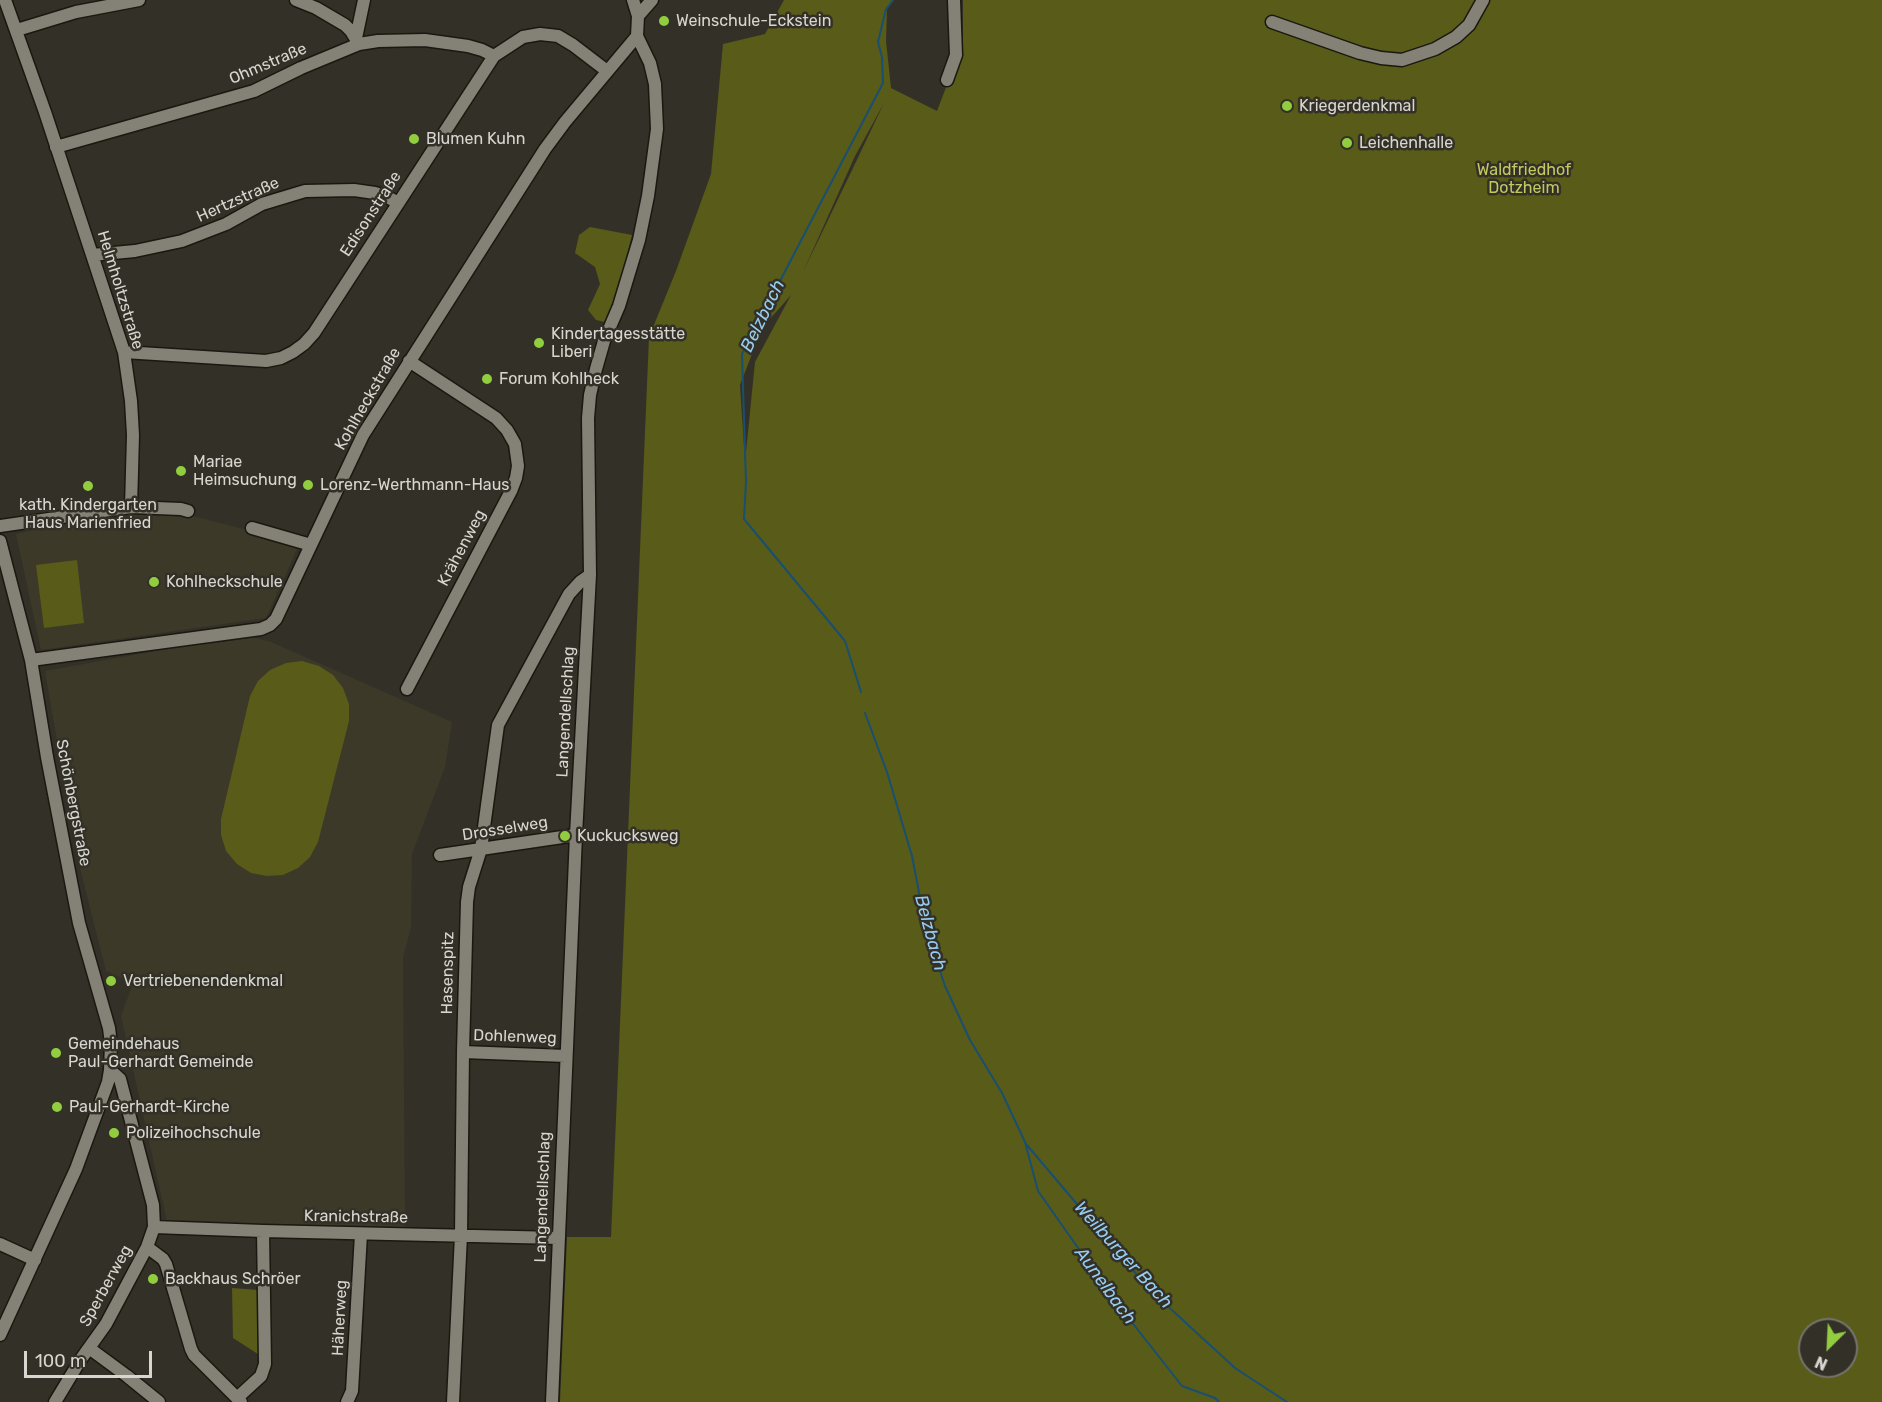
<!DOCTYPE html>
<meta charset="utf-8">
<style>
body{margin:0}
#map{position:relative;width:1882px;height:1402px;overflow:hidden;background:#333127;font-family:Rubik,sans-serif}
canvas{display:block}
.north{position:absolute;left:1798px;top:1318px;width:60px;height:60px;box-sizing:border-box;background:#333127;border:2px solid #75736b;border-radius:50%;rotate:204deg;font-size:16px;font-weight:700;line-height:24px;text-align:center;color:#d8d6d0}
.north::after{content:'';display:block;margin:auto;width:21px;height:27px;background:#91cd3f;clip-path:polygon(50% 0,100% 100%,50% 72%,0 100%)}
.scale{position:absolute;left:24px;top:1351px;width:128px;height:27px;box-sizing:border-box;border:3px solid #d8d6d0;border-top:0;padding-left:8px;font-size:18px;line-height:21px;white-space:nowrap;color:#d8d6d0;-webkit-text-stroke:4px #333127;paint-order:stroke}
</style>
<div id="map">
<canvas width="1882" height="1402"></canvas>
<div class="north">N</div>
<div class="scale">100 m</div>
</div>
<script>
const ctx = document.querySelector('canvas').getContext('2d');
ctx.lineJoin = 'round';
function fill(path, color) {
  ctx.fillStyle = color;
  ctx.fill(path, 'evenodd');
}
function toPath(rows) {
  const path = new Path2D();
  for (const r of rows) {
    path.moveTo(r[0], r[1]);
    for (let i = 2; i < r.length; i += 2) path.lineTo(r[i], r[i + 1]);
  }
  return path;
}
function stroke(path, color, width, dash) {
  ctx.strokeStyle = color;
  ctx.lineWidth = width;
  ctx.lineCap = dash ? 'butt' : 'round';
  ctx.setLineDash(dash || []);
  ctx.stroke(path);
}
function write(font, color, halo, rows, align = 'center') {
  ctx.font = font + ' Rubik,sans-serif';
  ctx.lineWidth = 5;
  ctx.setLineDash([]);
  ctx.textBaseline = 'middle';
  ctx.strokeStyle = halo;
  ctx.fillStyle = color;
  for (const [text, x, y, turn = 0] of rows) {
    ctx.save();
    ctx.translate(x, y);
    ctx.rotate((+turn || 0) * Math.PI / 180);
    ctx.textAlign = isNaN(turn) ? turn : align;
    if (halo) ctx.strokeText(text, 0, 0);
    ctx.fillText(text, 0, 0);
    ctx.restore();
  }
}
const built = toPath([
 [139,513,189,515,247,530,299,545,266,618,41,650,16,534,73,521],
 [244,635,271,642,452,722,445,767,412,854,411,927,403,958,405,1227,347,1228,167,1221,121,1016,133,983,106,971,77,856,45,671]
]);
const green = toPath([
 [784,0,894,0,887,9,886,41,891,88,937,111,963,43,963,0,1882,0,1882,1402,560,1402,567,1237,611,1237,649,337,676,271,711,174,723,44,765,34],
 [884,103,854,166,803,272,855,156],
 [791,295,755,362,745,462,740,385,762,328],
 [1810,1330,1846,1330,1846,1366,1810,1366],
 [590,227,632,235,620,284,605,322,596,320,588,310,600,284,595,267,575,253,579,235],
 [77,560,84,623,44,628,36,565],
 [302,661,319,666,333,675,343,688,349,704,349,721,318,842,310,857,298,868,283,875,267,876,251,873,237,864,226,851,221,835,221,819,250,696,258,681,270,670,286,663],
 [232,1288,258,1290,261,1356,233,1338]
]);
const stream = toPath([
 [861,692,845,641,744,519,746,482,742,354,883,83,882,57,878,42,886,9,893,0],
 [865,713,887,772,912,856,926,929,945,986,970,1040,1002,1093,1025,1142,1038,1191,1116,1302,1182,1386,1215,1398,1219,1402],
 [1026,1144,1149,1289,1235,1368,1287,1402]
]);
const minor = toPath([
 [296,0,316,8,345,25,351,31,359,44],
 [638,16,652,0],
 [1272,22,1360,53,1381,58,1402,60,1435,49,1456,37,1469,25,1483,0],
 [17,30,76,12,139,0],
 [356,38,364,0],
 [947,80,956,55,954,0],
 [56,147,254,91,301,68,359,44,378,41,425,40,468,46,482,50,494,56],
 [92,255,135,251,182,241,226,224,262,204,305,191,354,190,375,193,386,196,398,203],
 [124,352,266,361,281,358,293,352,304,344,314,333,494,56,523,37,540,34,558,36,573,45,607,71],
 [131,507,181,509,188,511],
 [0,526,131,507,133,435,131,401,124,352,45,112,5,0],
 [252,528,311,545],
 [0,541,31,660,47,757,79,923,109,1028,111,1044,110,1070,108,1082,76,1169,0,1335],
 [31,660,261,629,270,625,276,619,363,435,545,149,565,122,637,36],
 [407,689,511,491,516,478,518,466,515,444,507,430,496,418,409,361],
 [440,855,576,835],
 [463,1052,566,1056],
 [154,1227,263,1231,558,1238],
 [0,1244,35,1260],
 [147,1247,163,1259,166,1264,191,1349,194,1355,241,1402],
 [89,1348,127,1376,159,1402],
 [237,1398,261,1376,265,1364,263,1231],
 [55,1402,81,1359,106,1324,147,1247,154,1227,153,1205,120,1079,110,1070],
 [347,1402,352,1391,361,1234],
 [453,1402,461,1235,463,1052,467,902,469,887,481,849,498,725,569,594,580,582,590,575],
 [552,1402,576,835,590,575,588,418,590,395,596,369,604,341,619,306,639,240,648,196,657,129,655,84,650,63,637,36,638,16,633,0]
]);
const markers = [
 [664,21,6,"#91cd3f"],
 [1287,106,6,"#91cd3f"],
 [414,139,6,"#91cd3f"],
 [1347,143,6,"#91cd3f"],
 [539,343,6,"#91cd3f"],
 [487,379,6,"#91cd3f"],
 [181,471,6,"#91cd3f"],
 [308,485,6,"#91cd3f"],
 [88,486,6,"#91cd3f"],
 [154,582,6,"#91cd3f"],
 [565,836,6,"#91cd3f"],
 [111,981,6,"#91cd3f"],
 [56,1053,6,"#91cd3f"],
 [57,1107,6,"#91cd3f"],
 [114,1133,6,"#91cd3f"],
 [153,1279,6,"#91cd3f"]
];
const poiNames = [
 ["Weinschule-Eckstein",676,21],
 ["Kriegerdenkmal",1299,106],
 ["Blumen Kuhn",426,139],
 ["Leichenhalle",1359,143],
 ["Kindertagesstätte",551,334],
 ["Liberi",551,352],
 ["Forum Kohlheck",499,379],
 ["Mariae",193,462],
 ["Heimsuchung",193,480],
 ["Lorenz-Werthmann-Haus",320,485],
 ["kath. Kindergarten",88,505,"center"],
 ["Haus Marienfried",88,523,"center"],
 ["Kohlheckschule",166,582],
 ["Kuckucksweg",577,836],
 ["Vertriebenendenkmal",123,981],
 ["Gemeindehaus",68,1044],
 ["Paul-Gerhardt Gemeinde",68,1062],
 ["Paul-Gerhardt-Kirche",69,1107],
 ["Polizeihochschule",126,1133],
 ["Backhaus Schröer",165,1279]
];
const streetNames = [
 ["Ohmstraße",268,64,-23],
 ["Hertzstraße",238,200,-24],
 ["Edisonstraße",371,214,-57],
 ["Helmholtzstraße",120,290,73],
 ["Kohlheckstraße",368,399,-60],
 ["Krähenweg",462,548,-62],
 ["Langendellschlag",566,712,-87],
 ["Schönbergstraße",73,803,79],
 ["Drosselweg",505,829,-9],
 ["Hasenspitz",448,973,-89],
 ["Dohlenweg",515,1037,2],
 ["Langendellschlag",543,1197,-88],
 ["Kranichstraße",356,1217,1],
 ["Sperberweg",106,1286,-61],
 ["Häherweg",340,1318,-87]
];
const parkNames = [
 ["Waldfriedhof",1524,170],
 ["Dotzheim",1524,188]
];
const waterNames = [
 ["Belzbach",763,316,-64],
 ["Belzbach",930,933,75],
 ["Weilburger Bach",1123,1255,48],
 ["Aunelbach",1105,1286,54]
];
fill(built, '#3c3929');
fill(green, '#595b18');
stroke(stream, '#194f71', 2);
stroke(minor, '#1a1810', 15);
stroke(minor, '#848177', 12);
for (const [x, y, r, color] of markers) {
  const dot = new Path2D();
  dot.arc(x, y, r, 0, 2 * Math.PI);
  ctx.fillStyle = color;
  ctx.fill(dot);
  stroke(dot, '#333127', 2);
}
write('16px', '#d8d6d0', '#333127', poiNames, 'left');
write('16px', '#d8d6d0', '#333127', streetNames);
write('16px', '#c4c95f', '#333127', parkNames);
write('italic 18px', '#97ccf2', '#333127', waterNames);
</script>
